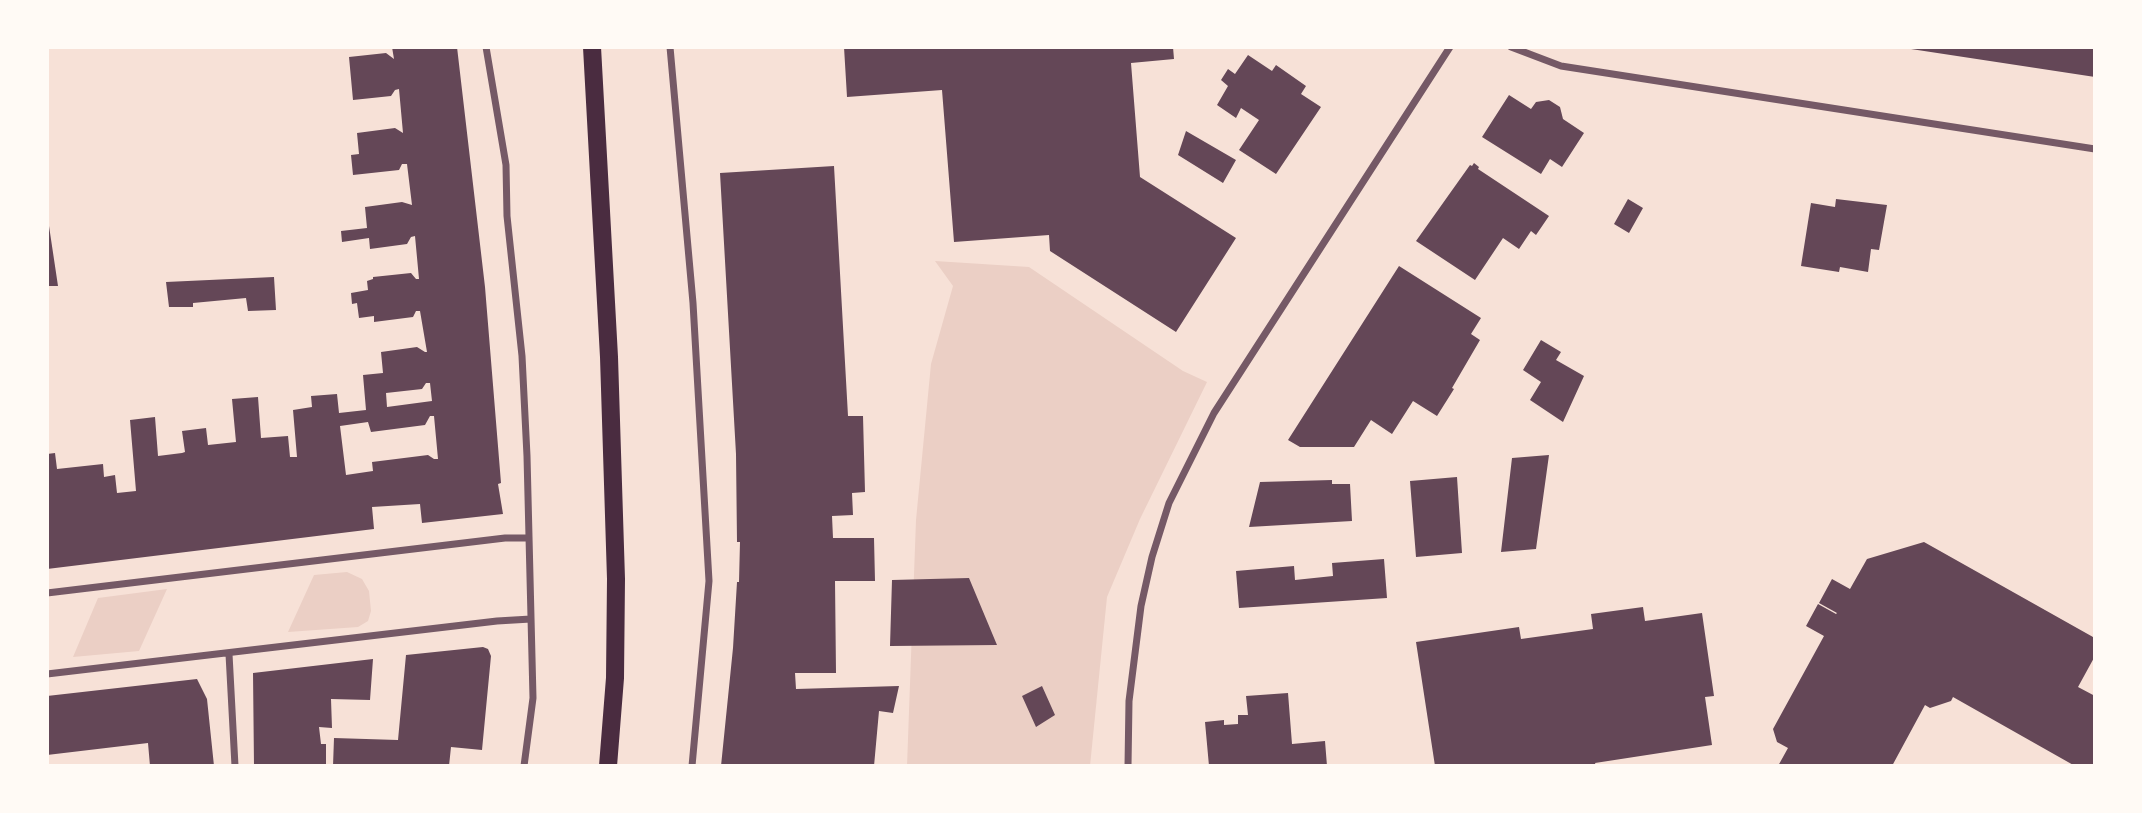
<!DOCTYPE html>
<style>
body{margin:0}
#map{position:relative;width:2142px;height:813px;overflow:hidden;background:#f7e1d7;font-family:"Public Sans",sans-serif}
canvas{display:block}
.frame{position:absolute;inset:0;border:49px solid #fffaf5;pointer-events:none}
</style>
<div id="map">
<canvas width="2142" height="813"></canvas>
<div class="frame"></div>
</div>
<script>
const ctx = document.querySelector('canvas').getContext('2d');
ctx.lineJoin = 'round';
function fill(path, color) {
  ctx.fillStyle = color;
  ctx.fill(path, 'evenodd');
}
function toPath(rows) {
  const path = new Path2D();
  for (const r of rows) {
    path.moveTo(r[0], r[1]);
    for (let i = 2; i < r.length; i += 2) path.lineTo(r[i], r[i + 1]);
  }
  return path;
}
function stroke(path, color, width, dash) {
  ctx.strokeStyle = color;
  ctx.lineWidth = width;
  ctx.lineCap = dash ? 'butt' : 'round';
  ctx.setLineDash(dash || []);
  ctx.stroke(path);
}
const green = toPath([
 [935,261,1029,267,1183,371,1207,382,1140,519,1107,597,1090,766,907,766,916,520,931,364,953,286],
 [347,572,362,579,369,591,371,611,368,621,358,627,288,632,314,575],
 [167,589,139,651,73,657,98,598]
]);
const building = toPath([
 [392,47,457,47,485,287,501,483,498,484,503,514,422,523,420,504,372,507,374,529,47,569,47,454,55,453,57,469,103,464,104,477,115,475,117,493,136,491,130,420,155,417,158,456,182,453,185,452,182,431,206,428,208,445,236,442,232,399,258,397,261,438,288,436,290,457,297,457,293,410,312,407,311,396,337,394,339,413,366,410,363,375,383,373,381,352,417,347,425,352,427,352,420,311,416,311,413,317,374,322,374,316,359,318,357,303,352,304,351,293,368,290,367,281,373,279,373,277,411,273,416,279,419,279,415,236,411,237,407,244,370,249,369,238,342,242,341,231,367,228,365,207,402,202,412,205,407,164,402,164,399,170,353,175,351,155,359,154,357,133,395,128,403,133,399,89,395,90,391,96,353,100,349,57,386,53,394,59],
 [426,383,430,383,432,401,387,407,386,393,422,389],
 [430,416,434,416,438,459,434,459,428,455,372,462,373,471,346,475,340,426,368,422,371,432,425,425],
 [844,47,1173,47,1174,59,1131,63,1140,177,1236,238,1176,332,1050,251,1049,235,954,242,942,90,847,97],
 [1911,47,2095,47,2095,77,1911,49],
 [1248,55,1272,71,1276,65,1306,86,1301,94,1321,107,1276,174,1239,150,1259,120,1241,108,1236,118,1217,105,1228,86,1221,80,1228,69,1235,74],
 [1509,95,1531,109,1536,102,1549,100,1560,107,1563,119,1584,133,1562,167,1550,159,1541,174,1482,137],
 [1186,131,1236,160,1223,183,1178,155],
 [1474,163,1479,167,1478,169,1549,216,1536,235,1531,231,1519,249,1503,238,1475,280,1416,241,1470,165,1472,166],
 [834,166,848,416,863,416,865,492,852,493,853,515,832,516,833,538,874,538,875,581,835,581,836,673,795,673,796,689,899,686,893,713,879,711,874,766,721,766,733,648,737,582,739,582,740,542,737,542,736,454,720,173],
 [1628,199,1643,208,1629,233,1614,224],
 [1836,199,1887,205,1879,250,1871,249,1868,272,1840,267,1839,272,1801,266,1811,203,1835,207],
 [47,226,49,226,58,286,47,286],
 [1399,266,1481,318,1471,334,1480,340,1452,388,1454,389,1437,416,1413,401,1392,434,1371,420,1354,447,1300,447,1288,440],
 [274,277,276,310,248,311,246,298,193,303,193,307,169,307,166,282],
 [1541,340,1561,352,1556,360,1584,376,1563,422,1530,400,1541,382,1523,370],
 [1549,455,1536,549,1501,552,1512,458],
 [1457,477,1462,553,1416,557,1410,481],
 [1332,480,1332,484,1350,484,1352,521,1249,527,1260,482],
 [1924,542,2093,637,2095,656,2078,687,2095,696,2095,766,2075,766,1953,697,1951,701,1930,708,1925,705,1892,766,1778,766,1788,748,1777,742,1773,729,1824,636,1806,626,1818,604,1836,614,1837,613,1819,603,1832,579,1850,589,1867,559],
 [1384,559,1387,598,1239,608,1236,571,1294,566,1295,580,1333,576,1332,563],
 [969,578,997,645,890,646,892,580],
 [1643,607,1645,621,1702,613,1714,696,1705,697,1712,745,1595,763,1596,766,1435,766,1416,642,1519,627,1521,639,1593,629,1591,614],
 [483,647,488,649,491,656,482,750,451,747,449,766,333,766,334,738,398,740,406,655],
 [373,659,370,700,331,699,332,728,319,727,321,744,326,744,326,766,254,766,253,673],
 [197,679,207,699,214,766,150,766,148,743,47,755,47,696],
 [1042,686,1055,715,1036,727,1022,696],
 [1288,693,1292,744,1325,741,1327,766,1209,766,1205,722,1224,720,1224,725,1238,724,1238,715,1248,715,1246,696]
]);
const minor = toPath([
 [486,47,506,165,507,216,522,356,527,456,533,698,524,766],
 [670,47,693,303,709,581,692,766],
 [1511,47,1561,66,2095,149],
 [47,593,505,538,529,538],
 [229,654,235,766],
 [47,674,497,621,531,619],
 [1128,766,1129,701,1141,606,1152,557,1169,503,1214,413,1450,47]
]);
const primary = toPath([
 [592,47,609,357,616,579,615,678,608,766]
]);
fill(green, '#ebcfc5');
fill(building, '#644757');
stroke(minor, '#755966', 7);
stroke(primary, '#4a2c40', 18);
</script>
